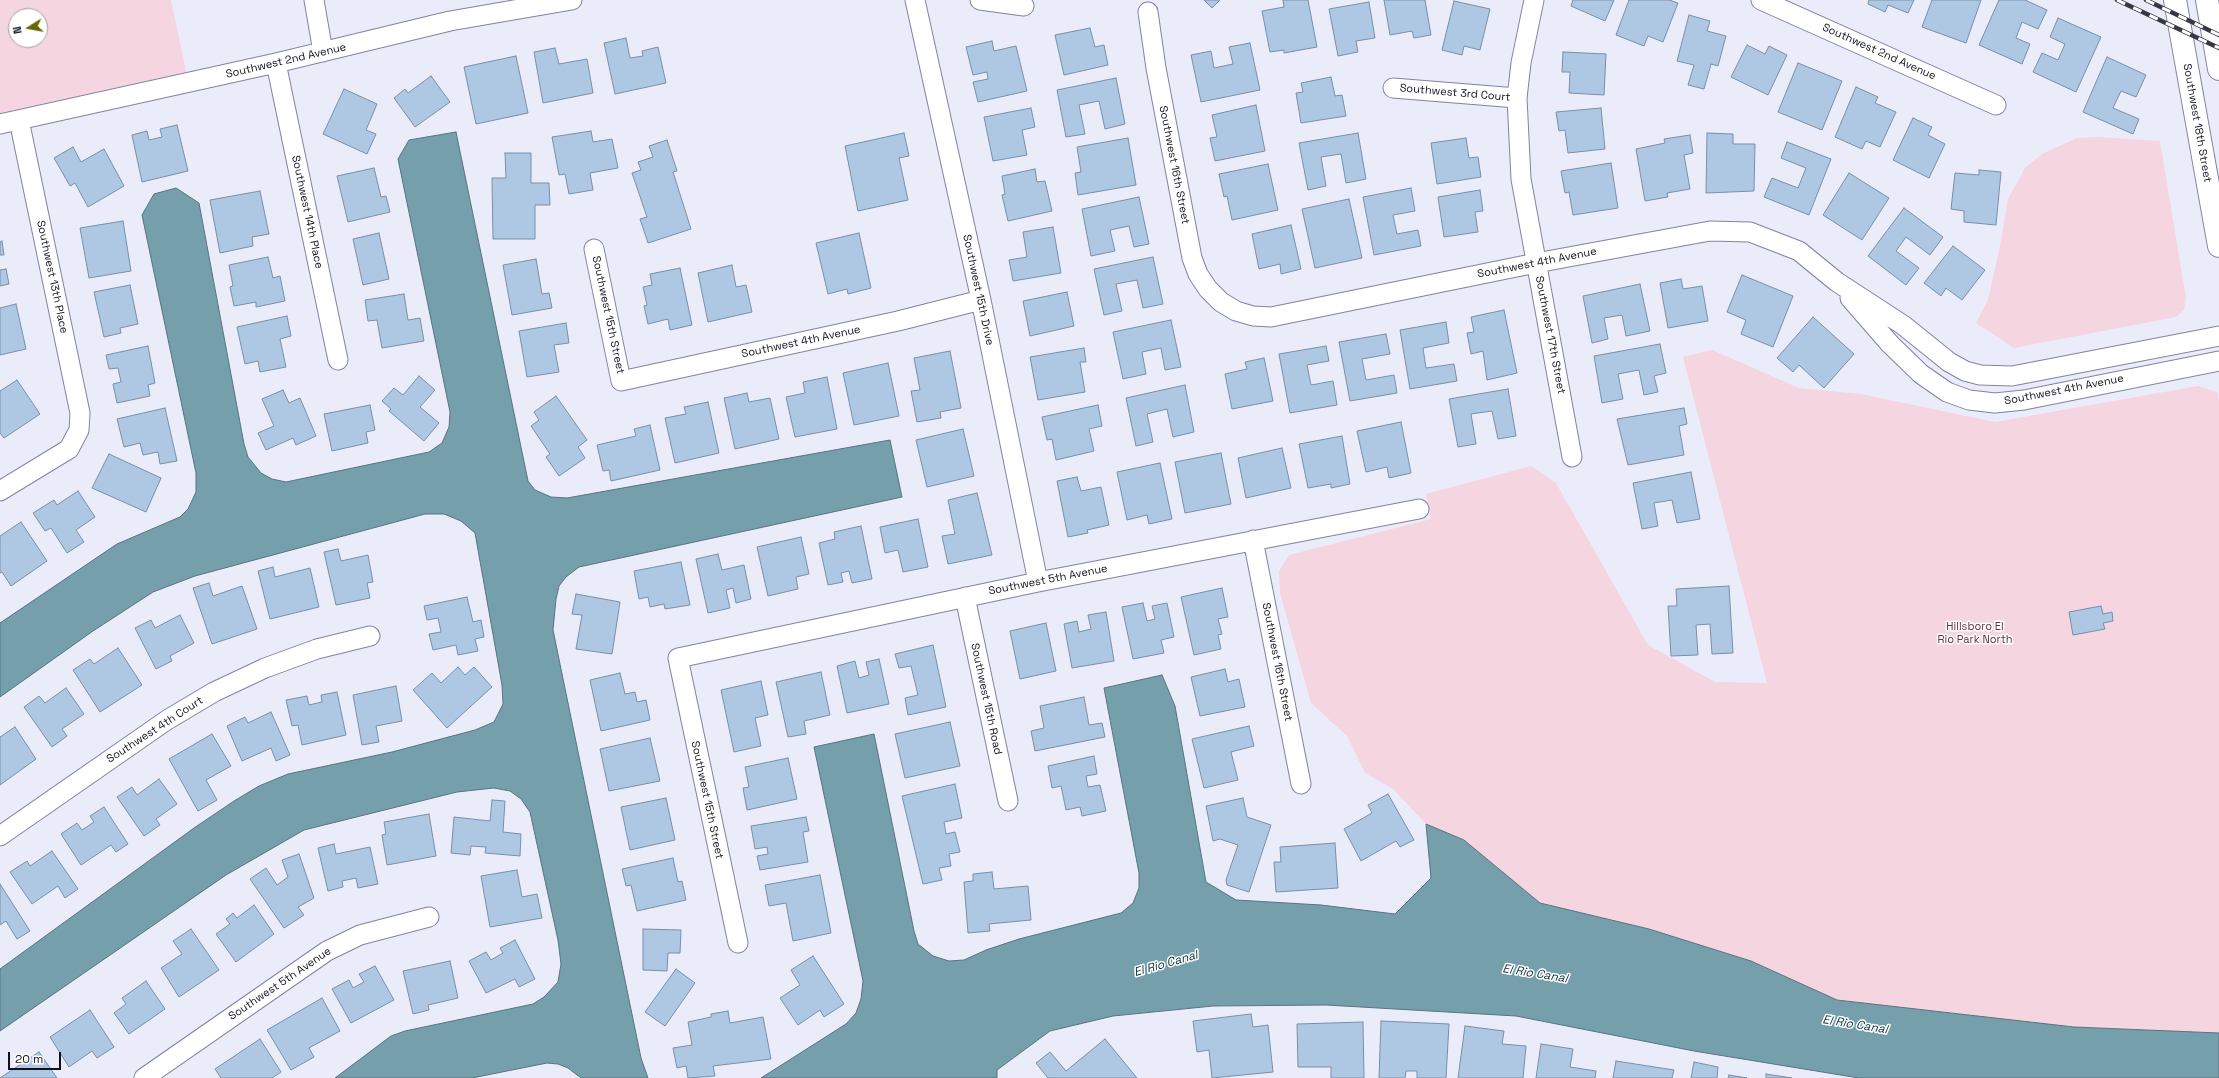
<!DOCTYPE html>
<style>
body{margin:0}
#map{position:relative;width:2219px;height:1078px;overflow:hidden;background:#ebecfa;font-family:"Space Grotesk",sans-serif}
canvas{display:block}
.north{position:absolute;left:8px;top:8px;width:40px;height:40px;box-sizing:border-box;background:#fff;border:1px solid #a0a0a5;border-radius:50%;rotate:259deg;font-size:11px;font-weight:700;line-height:16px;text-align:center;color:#11111d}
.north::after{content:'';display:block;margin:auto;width:14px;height:18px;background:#666805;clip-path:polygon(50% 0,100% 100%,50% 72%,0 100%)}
.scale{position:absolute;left:8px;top:1052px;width:53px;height:18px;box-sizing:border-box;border:2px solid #11111d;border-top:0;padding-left:5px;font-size:12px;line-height:14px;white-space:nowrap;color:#11111d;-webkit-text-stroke:3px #fff;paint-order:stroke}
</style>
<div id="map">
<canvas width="2219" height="1078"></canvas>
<div class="north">N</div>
<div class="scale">20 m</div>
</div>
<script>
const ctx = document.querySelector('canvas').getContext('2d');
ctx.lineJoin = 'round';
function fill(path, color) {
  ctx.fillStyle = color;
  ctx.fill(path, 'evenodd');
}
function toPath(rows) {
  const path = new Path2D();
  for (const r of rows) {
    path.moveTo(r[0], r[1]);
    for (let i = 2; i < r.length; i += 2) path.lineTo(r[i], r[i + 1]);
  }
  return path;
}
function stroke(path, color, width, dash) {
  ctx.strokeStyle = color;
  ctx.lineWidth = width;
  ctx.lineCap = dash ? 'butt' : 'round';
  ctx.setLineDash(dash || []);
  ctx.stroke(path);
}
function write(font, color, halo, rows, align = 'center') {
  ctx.font = font + ' "Space Grotesk",sans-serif';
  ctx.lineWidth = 3;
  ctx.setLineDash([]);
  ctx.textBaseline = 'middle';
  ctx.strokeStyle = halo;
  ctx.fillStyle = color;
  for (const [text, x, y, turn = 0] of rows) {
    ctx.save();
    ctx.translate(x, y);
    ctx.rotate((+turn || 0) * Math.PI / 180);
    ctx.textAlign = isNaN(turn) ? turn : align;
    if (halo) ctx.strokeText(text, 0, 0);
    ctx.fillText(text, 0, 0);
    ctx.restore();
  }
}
const green = toPath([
 [0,0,171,0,187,76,0,116],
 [16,16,40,16,40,40,16,40],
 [2097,137,2160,141,2186,298,2184,310,2176,317,2014,348,1976,323,1988,300,2000,246,2008,199,2025,168,2042,154,2077,138],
 [1712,350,1799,388,1861,394,1995,422,2198,386,2217,392,2219,401,2219,1033,2074,1027,1837,1000,1751,961,1649,929,1540,903,1464,840,1426,824,1393,789,1365,773,1347,736,1311,703,1280,593,1279,571,1289,555,1431,519,1426,494,1531,466,1556,483,1648,645,1715,682,1767,683,1683,357]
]);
const water = toPath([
 [456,132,528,481,535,490,551,497,567,498,890,440,902,497,579,567,566,577,559,586,556,599,553,630,641,1058,648,1078,581,1078,568,1068,558,1064,547,1063,472,1078,335,1078,391,1036,405,1031,533,1004,544,997,558,982,561,964,558,940,530,812,521,799,510,791,494,788,457,792,304,830,226,875,0,1031,0,969,194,828,234,801,259,786,288,774,392,752,475,730,494,722,503,704,502,685,475,533,461,521,444,514,425,514,195,576,153,592,93,631,0,697,0,623,117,544,180,517,188,509,196,492,196,473,142,215,154,194,176,188,199,203,244,444,248,457,261,473,272,479,286,482,429,452,442,443,449,427,450,412,398,159,409,140,456,132],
 [1162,675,1175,706,1206,882,1236,900,1321,905,1395,914,1431,878,1426,824,1464,840,1540,903,1649,929,1751,961,1837,1000,2074,1027,2219,1033,2219,1078,1859,1078,1694,1051,1516,1016,1326,1005,1213,1006,1113,1016,1050,1031,997,1070,997,1078,761,1078,846,1024,856,1013,861,999,863,981,814,747,874,734,914,931,918,944,933,956,949,961,964,960,986,950,1019,939,1121,913,1133,903,1139,888,1139,873,1104,688,1162,675]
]);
const building = toPath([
 [1204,0,1220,0,1212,8,1204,0],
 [1283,0,1308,0,1317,47,1284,53,1284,50,1270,52,1262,11,1284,7,1283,0],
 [1384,0,1425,0,1431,35,1414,38,1412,31,1390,35,1384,0],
 [1573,0,1614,0,1605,21,1571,6,1573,0],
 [1629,0,1669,0,1678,3,1663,42,1648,36,1644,46,1616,35,1629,0],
 [1869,0,1914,0,1908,13,1888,5,1885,12,1868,4,1869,0],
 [1932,0,1981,0,1966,43,1922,27,1932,0],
 [1999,0,2025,0,2047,10,2038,29,2022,22,2016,38,2030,44,2022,64,1979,45,1999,0],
 [1454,1,1490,9,1480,50,1464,46,1462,55,1442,50,1454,1],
 [1369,2,1375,38,1356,41,1358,52,1338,56,1329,9,1369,2],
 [1689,15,1710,21,1707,31,1726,36,1718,66,1711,64,1704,89,1688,85,1694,65,1677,61,1689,15],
 [2058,18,2101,37,2076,92,2033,72,2042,53,2058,60,2065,44,2050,37,2058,18],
 [1090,28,1095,47,1104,45,1108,65,1064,75,1055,35,1090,28],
 [626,38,630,58,643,56,642,51,658,47,666,83,615,94,604,43,626,38],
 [992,41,994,51,1016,46,1027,91,978,102,973,82,988,79,987,72,973,75,966,47,992,41],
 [1250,43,1260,90,1201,102,1191,55,1211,51,1214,68,1233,64,1229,47,1250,43],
 [1747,45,1765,54,1769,46,1787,55,1768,95,1731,77,1747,45],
 [555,48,559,64,587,59,593,93,543,103,534,52,555,48],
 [1563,52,1606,54,1604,95,1569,93,1570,72,1562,72,1563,52],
 [516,56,528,113,476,124,464,67,516,56],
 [2107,57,2146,75,2136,97,2121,91,2113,108,2139,119,2133,134,2083,112,2107,57],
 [1798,63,1842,81,1822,130,1778,112,1798,63],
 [431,76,450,102,415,127,394,98,405,89,408,93,431,76],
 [1331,77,1335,96,1342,95,1346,116,1301,123,1296,93,1303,92,1301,83,1331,77],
 [1116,78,1125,124,1105,129,1099,101,1079,105,1085,134,1066,137,1057,90,1116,78],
 [1856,87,1878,97,1875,103,1896,112,1880,147,1866,141,1862,149,1835,137,1856,87],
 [344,89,377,104,366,130,376,134,367,154,323,134,344,89],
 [1256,105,1265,151,1215,161,1210,138,1217,137,1212,115,1256,105],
 [1031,108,1035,127,1022,130,1027,155,993,161,984,117,1031,108],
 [1601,108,1605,149,1568,153,1565,130,1559,131,1556,112,1601,108],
 [1913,118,1932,127,1928,135,1945,144,1929,178,1893,160,1913,118],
 [177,125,188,171,142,182,132,135,147,131,149,140,162,137,160,129,177,125],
 [591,131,593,142,612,139,618,168,590,173,593,190,569,194,565,174,559,175,552,137,591,131],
 [904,133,909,156,899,158,908,200,858,211,845,146,904,133],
 [1358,133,1366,179,1346,183,1341,154,1321,157,1326,186,1308,190,1299,143,1358,133],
 [1707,133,1733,134,1733,144,1755,144,1754,191,1706,193,1707,133],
 [1690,135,1693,153,1684,155,1690,189,1667,193,1668,197,1645,201,1636,149,1665,143,1664,139,1690,135],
 [1128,138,1136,185,1078,195,1075,173,1081,172,1077,147,1128,138],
 [1466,138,1469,158,1478,157,1481,177,1437,184,1431,143,1466,138],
 [667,140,677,171,673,172,691,229,648,243,640,219,647,217,632,173,641,170,638,162,653,157,649,146,667,140],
 [1787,142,1831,159,1809,215,1764,197,1772,178,1798,188,1806,168,1781,158,1787,142],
 [73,147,81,162,104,149,124,186,88,207,75,183,70,186,54,158,73,147],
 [505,153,531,153,531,183,549,183,550,205,535,205,535,239,493,239,492,178,506,178,505,153],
 [1611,163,1618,208,1573,215,1569,192,1565,193,1561,171,1611,163],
 [1268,164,1278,210,1232,220,1227,196,1224,197,1219,174,1268,164],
 [374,168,381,197,386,196,390,212,348,222,337,176,374,168],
 [1035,169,1037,182,1045,181,1052,211,1008,221,1002,195,1005,194,1002,176,1035,169],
 [1979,170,2001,172,1996,225,1964,222,1964,211,1951,209,1955,173,1979,175,1979,170],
 [1849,173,1889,198,1862,240,1823,215,1849,173],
 [1411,188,1415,211,1393,215,1397,234,1418,230,1421,246,1374,255,1363,197,1411,188],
 [1480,190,1483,211,1475,212,1478,232,1444,237,1438,197,1480,190],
 [260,191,269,234,252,237,253,246,220,253,210,200,260,191],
 [1139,197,1149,244,1134,247,1129,226,1110,230,1115,251,1091,256,1082,209,1139,197],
 [1349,199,1362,258,1315,268,1302,209,1349,199],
 [1904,208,1943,237,1930,255,1906,237,1896,251,1919,268,1906,285,1868,256,1904,208],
 [123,221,131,271,89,278,80,228,123,221],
 [1291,225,1301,269,1281,274,1280,264,1259,269,1252,234,1291,225],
 [1053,227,1061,273,1013,281,1009,260,1027,257,1023,232,1053,227],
 [379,233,389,279,363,285,353,239,379,233],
 [859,233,871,288,848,294,847,289,828,294,816,243,859,233],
 [2,241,4,255,0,255,0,242,2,241],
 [1953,246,1985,270,1962,300,1946,288,1941,296,1924,283,1953,246],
 [268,257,273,278,280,276,285,301,256,307,256,302,234,306,230,287,233,286,229,265,268,257],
 [1153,257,1163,304,1143,308,1137,280,1116,284,1122,311,1104,315,1094,269,1153,257],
 [536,259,542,294,549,293,552,308,512,315,503,265,536,259],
 [732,265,736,287,746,285,752,312,708,322,698,273,732,265],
 [680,268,692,325,670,330,668,319,648,324,644,306,647,305,643,287,652,285,650,274,680,268],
 [6,269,9,284,0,286,0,270,6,269],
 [1742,275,1793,296,1773,347,1741,334,1746,320,1727,312,1742,275],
 [1681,279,1683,289,1702,286,1708,321,1668,328,1660,283,1681,279],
 [1640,284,1650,331,1626,336,1622,315,1604,318,1608,339,1592,343,1583,296,1640,284],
 [130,285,138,324,120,328,121,333,104,337,94,292,130,285],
 [1067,292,1074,326,1030,336,1023,301,1067,292],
 [404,294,408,320,420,318,424,341,382,348,377,320,368,321,365,300,404,294],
 [16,304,26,349,0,355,0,308,16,304],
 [1504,310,1517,373,1487,380,1483,351,1471,354,1467,333,1474,332,1471,317,1504,310],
 [287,316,291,336,280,339,286,367,260,372,258,361,245,364,237,327,287,316],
 [1813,317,1854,354,1824,388,1799,365,1793,372,1777,358,1813,317],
 [1171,320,1181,367,1165,370,1161,348,1142,352,1146,374,1123,379,1113,332,1171,320],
 [1446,322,1449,343,1423,348,1426,368,1454,364,1457,381,1410,389,1400,330,1446,322],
 [566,323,569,343,554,345,559,372,527,377,519,331,566,323],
 [1386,334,1390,354,1362,359,1366,380,1394,375,1397,393,1350,401,1339,342,1386,334],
 [1660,344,1666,373,1654,376,1658,392,1644,395,1639,370,1618,374,1623,399,1602,403,1594,356,1660,344],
 [148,346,155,383,148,385,150,396,117,403,113,384,121,382,118,368,109,369,106,355,148,346],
 [1326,346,1329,361,1307,365,1311,385,1333,381,1337,405,1290,413,1279,354,1326,346],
 [1084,348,1086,362,1080,362,1085,392,1038,400,1030,357,1084,348],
 [950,351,961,408,940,412,941,418,917,422,911,391,920,390,914,358,950,351],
 [1264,358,1273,401,1232,409,1225,374,1247,369,1245,362,1264,358],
 [888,363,899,416,854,425,843,373,888,363],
 [419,376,435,390,420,407,439,423,424,441,389,411,391,409,382,401,394,388,403,395,419,376],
 [827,377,837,429,795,437,786,397,805,393,803,382,827,377],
 [17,380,40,414,4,438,0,433,0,391,17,380],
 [1185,385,1194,432,1173,437,1167,409,1147,414,1153,442,1136,446,1126,398,1185,385],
 [1508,389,1516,436,1498,439,1492,411,1471,414,1476,444,1458,447,1449,399,1508,389],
 [283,390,289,403,300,398,316,436,296,445,293,438,266,450,258,433,274,426,262,399,283,390],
 [747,393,749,402,770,398,779,439,735,449,724,398,747,393],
 [556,396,587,440,578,447,585,458,559,476,546,457,550,454,531,426,539,420,534,412,556,396],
 [708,402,719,453,675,463,665,418,686,414,684,407,708,402],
 [370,405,375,430,366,432,368,443,332,451,324,414,370,405],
 [1098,405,1102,426,1089,429,1094,451,1056,460,1052,439,1047,440,1042,417,1098,405],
 [165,408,177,461,160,464,158,452,143,455,140,443,124,447,117,419,165,408],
 [1684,408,1687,424,1679,426,1684,455,1628,465,1617,419,1684,408],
 [1401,422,1411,473,1389,478,1387,467,1366,472,1357,431,1401,422],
 [650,425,660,470,611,481,609,470,603,471,597,445,636,436,634,429,650,425],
 [963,429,974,476,927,487,916,440,963,429],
 [1342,436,1350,484,1331,488,1331,484,1308,488,1299,444,1342,436],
 [1282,448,1291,488,1246,498,1238,458,1282,448],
 [1221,453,1231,504,1185,513,1175,462,1221,453],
 [109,454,161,478,146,512,92,488,109,454],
 [1160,463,1172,519,1149,524,1147,515,1127,520,1117,472,1160,463],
 [1691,472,1700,519,1677,523,1672,500,1654,503,1658,526,1642,529,1633,483,1691,472],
 [1077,477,1081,491,1101,487,1109,525,1087,530,1088,533,1068,537,1057,481,1077,477],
 [78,491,95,517,76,530,84,542,67,553,51,528,45,531,33,513,54,500,57,505,78,491],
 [977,493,992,555,948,564,942,536,955,534,948,500,977,493],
 [918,519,928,567,903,572,898,550,885,553,880,527,918,519],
 [21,522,47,561,11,586,2,572,0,573,0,536,21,522],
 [861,526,872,579,852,583,849,571,841,573,843,582,828,585,819,543,835,539,834,532,861,526],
 [801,537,809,574,796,577,798,589,768,596,757,547,801,537],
 [338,549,341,561,368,555,373,582,367,583,370,598,336,605,324,552,338,549],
 [718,554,722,570,744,565,751,599,736,603,733,588,726,590,730,608,708,613,696,559,718,554],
 [681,562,690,605,665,609,664,604,650,607,648,597,639,599,634,571,681,562],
 [273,567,275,577,310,568,319,607,270,619,258,571,273,567],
 [209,583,213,596,242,586,257,629,212,644,193,588,209,583],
 [1729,586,1733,653,1712,654,1710,624,1696,625,1698,655,1671,656,1668,606,1677,606,1676,589,1729,586],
 [1222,588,1228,617,1218,619,1222,634,1218,635,1221,649,1194,655,1181,597,1222,588],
 [576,594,620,602,612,654,576,649,582,615,572,614,576,594],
 [467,597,473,622,481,620,484,637,475,639,478,651,458,655,456,645,433,650,429,634,441,632,438,618,427,620,424,606,467,597],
 [1143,603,1147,621,1155,619,1152,606,1167,603,1174,637,1161,640,1164,653,1133,659,1122,607,1143,603],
 [2101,606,2103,614,2112,612,2113,621,2103,623,2105,629,2073,635,2069,612,2101,606],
 [1106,612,1114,661,1072,668,1064,624,1077,621,1079,632,1091,629,1088,615,1106,612],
 [180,615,194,643,170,656,172,661,156,669,135,628,151,620,155,628,180,615],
 [1046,623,1056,671,1020,679,1010,631,1046,623],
 [933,645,946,707,908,715,905,698,918,695,911,666,899,668,895,654,933,645],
 [118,648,142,685,100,712,73,670,90,659,94,664,118,648],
 [879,659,889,704,847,713,837,666,855,661,859,678,869,675,866,662,879,659],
 [458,667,465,675,474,667,492,687,447,728,413,690,432,673,441,683,458,667],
 [1225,669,1228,682,1239,679,1245,707,1200,716,1191,677,1225,669],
 [821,672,830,715,804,721,806,734,788,737,776,682,821,672],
 [620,673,625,694,635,692,637,702,646,700,650,720,601,731,590,680,620,673],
 [761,681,768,715,755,718,761,746,734,752,721,690,761,681],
 [396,686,402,721,376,726,379,742,362,745,353,695,396,686],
 [66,688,84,714,62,729,67,736,52,747,24,707,39,696,45,703,66,688],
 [337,692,346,735,302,745,298,725,292,726,286,700,307,696,309,705,322,702,321,695,337,692],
 [1084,697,1089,725,1102,723,1105,737,1035,751,1031,731,1044,728,1040,706,1084,697],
 [271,712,290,755,276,761,271,748,242,761,227,726,245,717,248,723,271,712],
 [950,722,960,766,905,778,895,734,950,722],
 [1249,726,1254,746,1231,752,1238,780,1204,788,1192,739,1249,726],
 [15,727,36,759,0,785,0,737,15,727],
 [212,734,231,766,206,780,217,800,198,811,169,759,212,734],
 [650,738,660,781,609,791,600,749,650,738],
 [1094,756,1097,774,1086,776,1088,787,1100,785,1106,811,1082,816,1080,807,1066,810,1061,786,1052,788,1048,766,1094,756],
 [788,758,797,799,747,810,743,788,749,787,745,767,788,758],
 [159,779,177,804,156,819,160,825,144,836,117,797,132,787,137,795,159,779],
 [955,784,962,818,944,822,946,834,955,832,960,852,949,854,951,866,939,868,942,880,923,884,902,796,955,784],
 [1388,794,1414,840,1400,847,1396,841,1361,861,1344,829,1372,813,1368,805,1388,794],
 [666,798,675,840,630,850,621,807,666,798],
 [1243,798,1247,817,1271,825,1249,892,1227,885,1226,880,1238,845,1220,839,1213,841,1206,806,1243,798],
 [492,800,505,801,503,832,521,834,520,856,485,853,486,847,471,846,470,855,451,853,454,817,490,821,492,800],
 [104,807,128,844,116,852,111,845,81,865,61,834,77,823,82,830,94,822,90,816,104,807],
 [429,814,436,856,387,865,382,835,386,834,384,822,429,814],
 [806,817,809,831,803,832,808,862,760,870,757,856,768,854,767,847,755,849,751,826,806,817],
 [1335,843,1338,888,1276,892,1274,862,1281,862,1280,847,1335,843],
 [334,844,336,854,370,847,378,884,358,888,356,878,342,881,343,887,328,891,318,848,334,844],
 [52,851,78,889,65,898,58,886,32,904,10,872,27,861,30,866,52,851],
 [299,854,314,898,298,907,304,915,284,928,250,879,266,868,277,885,288,877,282,860,299,854],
 [673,858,678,882,682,881,686,900,637,911,631,885,626,886,622,869,673,858],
 [517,870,522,897,537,894,542,918,490,927,481,876,517,870],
 [992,872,994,889,1028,886,1031,920,989,924,990,931,968,933,964,882,973,881,973,874,992,872],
 [820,875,831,933,793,941,786,903,769,906,765,885,820,875],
 [0,884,30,931,17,939,6,921,0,925,0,884],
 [254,905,274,934,236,962,216,934,230,924,226,919,233,913,237,918,254,905],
 [191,929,219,970,179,997,161,968,182,954,173,941,191,929],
 [643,929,681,930,680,953,668,953,667,971,643,970,643,929],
 [515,940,535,979,519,987,515,979,486,993,469,961,486,952,491,960,503,953,500,948,515,940],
 [813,956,844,1004,824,1017,820,1010,798,1025,780,998,800,985,791,970,813,956],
 [450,961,458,998,428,1005,429,1010,413,1014,403,971,450,961],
 [375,966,394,1000,351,1023,332,989,349,980,353,988,364,982,359,974,375,966],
 [676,969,695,983,665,1026,645,1012,676,969],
 [146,981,165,1009,129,1034,114,1013,126,1004,122,998,146,981],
 [322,998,340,1031,309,1048,314,1057,291,1070,267,1030,322,998],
 [90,1010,114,1047,97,1058,92,1051,69,1067,50,1037,90,1010],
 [728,1011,730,1023,763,1017,771,1059,713,1066,715,1076,688,1078,686,1066,677,1068,673,1048,692,1045,688,1022,711,1017,711,1014,728,1011],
 [1251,1014,1253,1027,1268,1025,1273,1072,1212,1078,1209,1050,1197,1052,1193,1021,1251,1014],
 [1381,1021,1449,1024,1446,1078,1417,1078,1417,1071,1406,1071,1405,1078,1379,1078,1381,1021],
 [1363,1022,1364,1078,1331,1078,1331,1067,1298,1067,1297,1024,1363,1022],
 [1465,1026,1504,1031,1502,1044,1526,1046,1523,1078,1458,1078,1465,1026],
 [260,1039,281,1072,272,1078,221,1078,215,1069,260,1039],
 [1105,1039,1137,1078,1048,1078,1036,1063,1050,1052,1066,1071,1105,1039],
 [1541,1044,1573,1049,1570,1067,1596,1071,1595,1078,1536,1078,1541,1044],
 [39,1052,57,1078,0,1078,39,1052],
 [1616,1061,1674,1070,1672,1078,1613,1078,1616,1061],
 [1694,1062,1718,1067,1717,1078,1691,1078,1694,1062],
 [1766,1074,1792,1078,1766,1078,1766,1074],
 [1729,1075,1747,1078,1728,1078,1729,1075]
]);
const minor = toPath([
 [314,0,323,52],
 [915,0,981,300,1038,582],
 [980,0,1024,6],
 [1534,0,1521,63,1517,98,1521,179,1572,457],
 [1761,0,1996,105],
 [1148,12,1156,68,1192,258,1198,274,1208,289,1221,302,1236,311,1253,316,1271,317,1536,263,1710,231,1750,232,1799,251,1837,282,1903,325,1949,362,1965,371,1980,375,2012,376,2219,336],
 [276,63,338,360],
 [1393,88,1517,98],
 [0,124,276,63,450,21,572,0],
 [594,249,621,381,898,321,981,300],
 [1850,298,1890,344,1921,374,1947,392,1969,400,1995,403,2024,400,2219,361],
 [0,491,69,449,79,430,80,413,19,120],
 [1253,540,1301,784],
 [965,597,1008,801],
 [0,836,167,720,214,692,265,668,317,649,370,636],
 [738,943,678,658,1038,582,1419,509],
 [144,1078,327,951,360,935,429,917]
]);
const major = toPath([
 [2175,0,2219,246],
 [2207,0,2219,69]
]);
const rail = toPath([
 [2117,0,2219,48],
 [2146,0,2219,35]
]);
const streetNames = [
 ["Southwest 2nd Avenue",1879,52,24],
 ["Southwest 2nd Avenue",286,61,-13],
 ["Southwest 3rd Court",1455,93,5],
 ["Southwest 18th Street",2197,123,80],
 ["Southwest 16th Street",1174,165,79],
 ["Southwest 14th Place",307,212,78],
 ["Southwest 4th Avenue",1537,263,-11],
 ["Southwest 13th Place",52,277,78],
 ["Southwest 15th Drive",978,290,78],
 ["Southwest 15th Street",608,315,78],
 ["Southwest 17th Street",1550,335,79],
 ["Southwest 4th Avenue",801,342,-12],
 ["Southwest 4th Avenue",2064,390,-11],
 ["Southwest 5th Avenue",1048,580,-11],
 ["Southwest 16th Street",1277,662,79],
 ["Southwest 15th Road",986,699,78],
 ["Southwest 4th Court",155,730,-33],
 ["Southwest 15th Street",707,800,78],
 ["Southwest 5th Avenue",280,984,-34]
];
const parkNames = [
 ["Hillsboro El",1975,627],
 ["Rio Park North",1975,640]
];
const waterNames = [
 ["El Rio Canal",1166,964,-16],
 ["El Rio Canal",1535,974,9],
 ["El Rio Canal",1855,1025,9]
];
fill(green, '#f4d5e0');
fill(water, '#759faa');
stroke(water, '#577480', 1);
fill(building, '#aec8e4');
stroke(building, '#788fa9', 1);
stroke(minor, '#8382a2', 21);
stroke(major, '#8382a2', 24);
stroke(minor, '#fff', 19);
stroke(major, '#fff', 22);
stroke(rail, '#383845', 4.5);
stroke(rail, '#fff', 3, [9]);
write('11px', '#11111d', '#fff', streetNames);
write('11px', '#633046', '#fff', parkNames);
write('italic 12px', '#053039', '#fff', waterNames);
</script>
